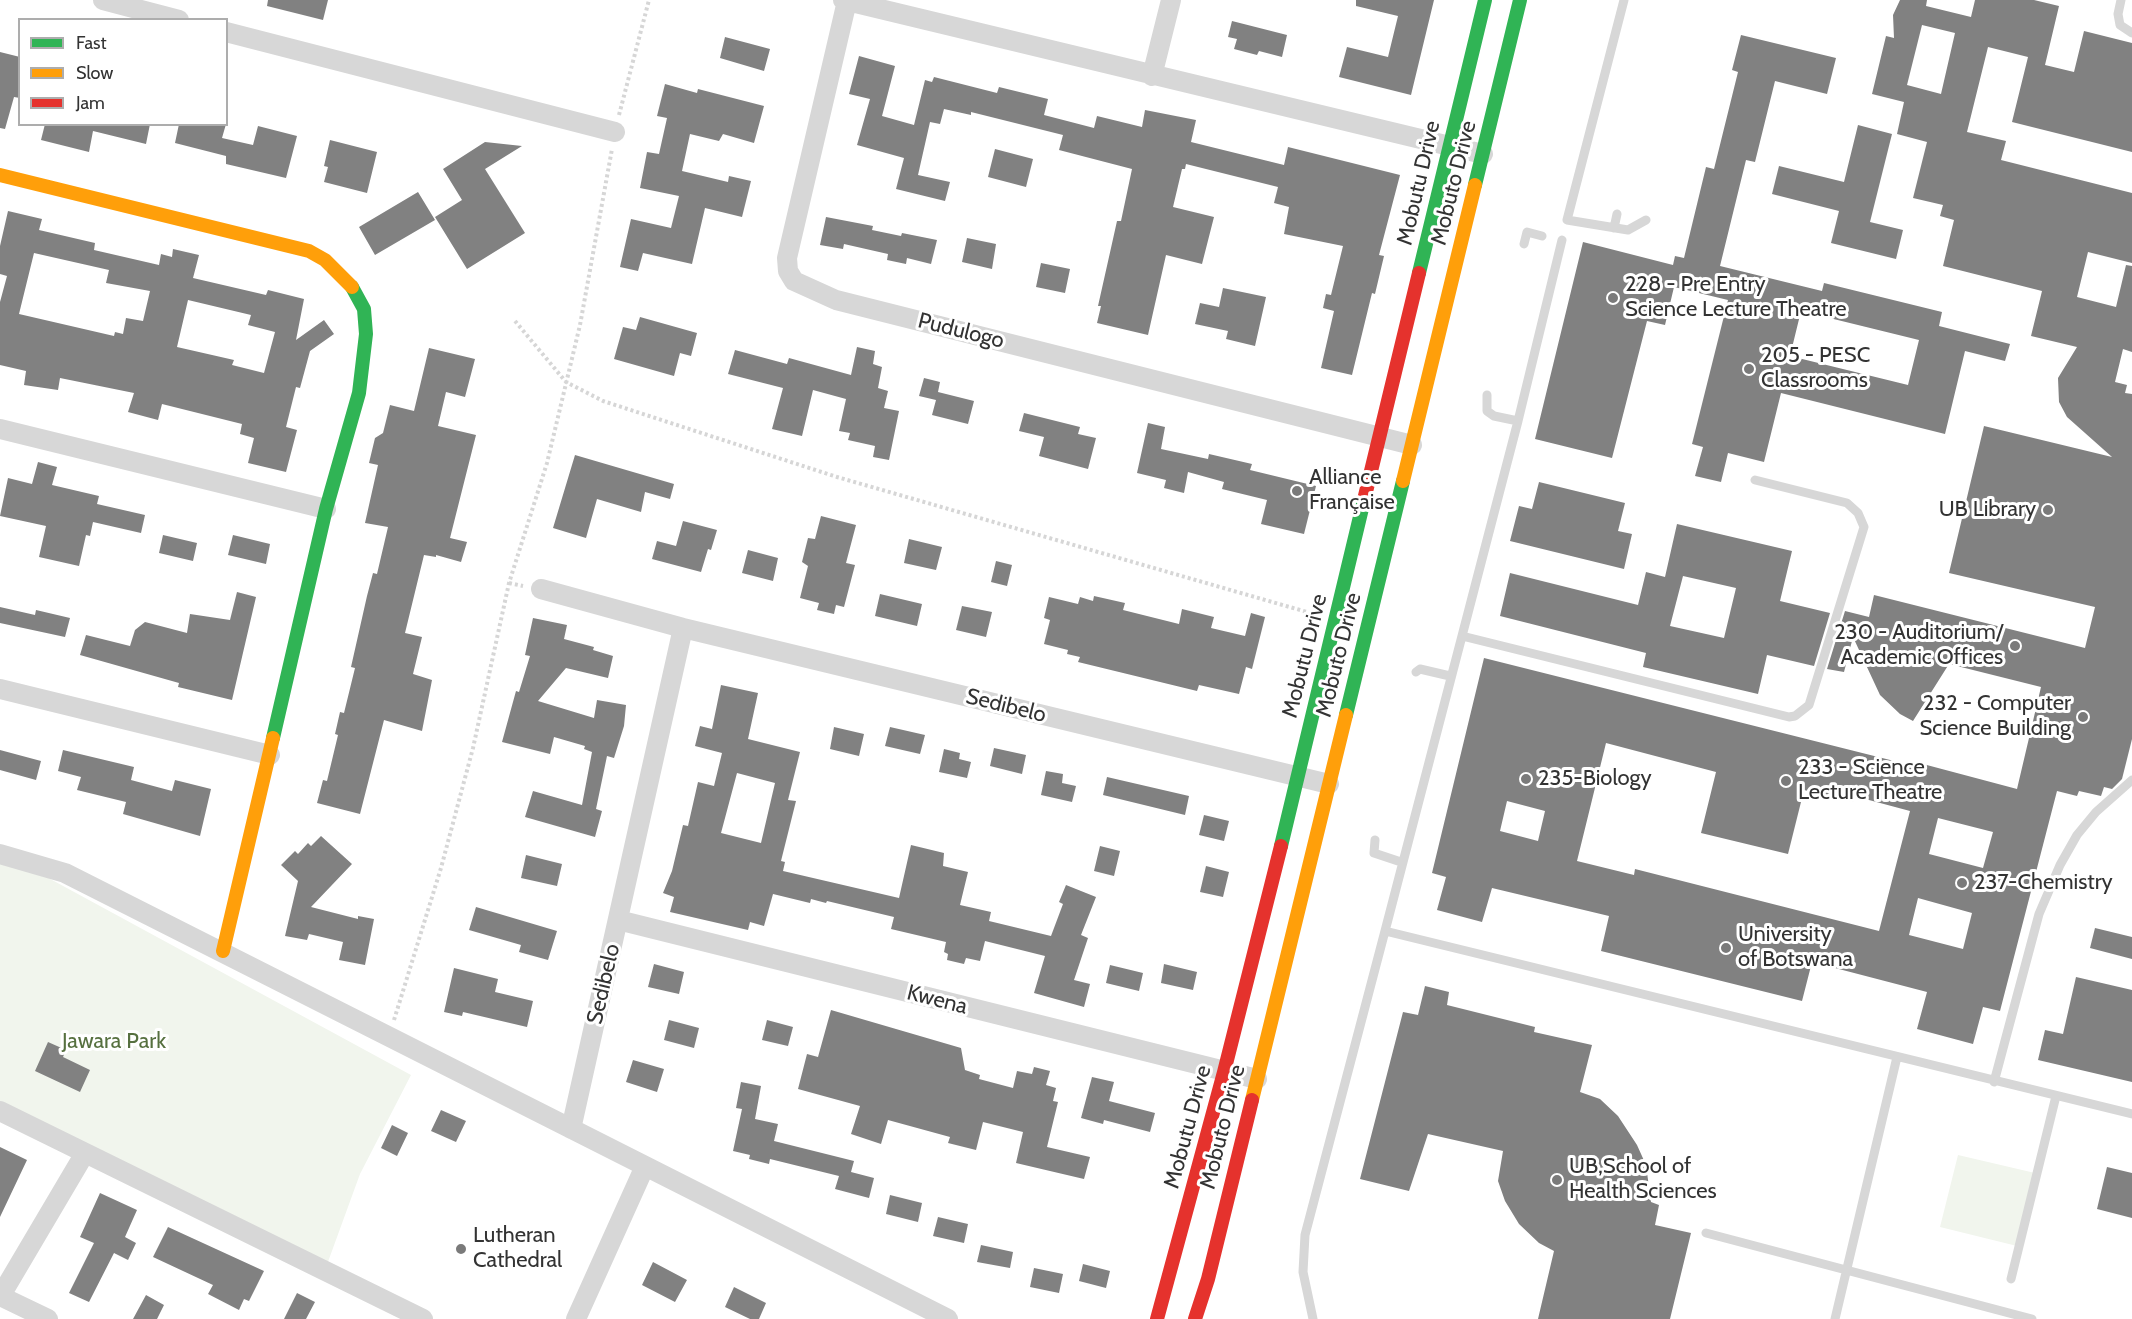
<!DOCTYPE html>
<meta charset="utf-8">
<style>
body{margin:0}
#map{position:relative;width:2132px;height:1319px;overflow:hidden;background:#fff;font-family:Cabin,sans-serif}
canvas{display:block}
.legend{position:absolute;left:18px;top:18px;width:210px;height:108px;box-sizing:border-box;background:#fff;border:2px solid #adadad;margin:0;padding:8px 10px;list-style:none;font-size:18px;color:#333}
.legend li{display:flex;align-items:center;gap:12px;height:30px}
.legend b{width:30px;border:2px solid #adadad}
</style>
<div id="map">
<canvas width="2132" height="1319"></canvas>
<ul class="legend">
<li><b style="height:8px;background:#30b455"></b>Fast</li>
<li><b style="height:8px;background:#ff9f0a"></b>Slow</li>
<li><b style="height:8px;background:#e5322d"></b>Jam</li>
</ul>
</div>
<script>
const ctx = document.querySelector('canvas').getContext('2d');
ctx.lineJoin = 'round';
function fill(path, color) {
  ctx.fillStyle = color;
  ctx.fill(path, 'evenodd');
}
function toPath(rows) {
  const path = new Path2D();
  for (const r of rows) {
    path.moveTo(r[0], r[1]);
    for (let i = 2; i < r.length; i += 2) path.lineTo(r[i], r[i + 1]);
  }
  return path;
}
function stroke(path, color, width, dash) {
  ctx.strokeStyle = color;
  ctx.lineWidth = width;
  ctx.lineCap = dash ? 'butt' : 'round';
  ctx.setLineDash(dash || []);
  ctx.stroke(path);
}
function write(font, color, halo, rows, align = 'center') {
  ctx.font = font + ' Cabin,sans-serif';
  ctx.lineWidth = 6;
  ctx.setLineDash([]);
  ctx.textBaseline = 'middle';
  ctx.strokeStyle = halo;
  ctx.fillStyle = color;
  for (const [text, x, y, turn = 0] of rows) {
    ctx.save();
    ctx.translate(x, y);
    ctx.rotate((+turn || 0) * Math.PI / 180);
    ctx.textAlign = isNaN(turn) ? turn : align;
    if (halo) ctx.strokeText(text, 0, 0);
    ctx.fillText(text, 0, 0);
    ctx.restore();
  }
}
const green = toPath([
 [0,862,30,868,411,1075,360,1174,325,1270,0,1111],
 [1958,1155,2035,1173,2017,1246,1940,1227]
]);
const building = toPath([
 [268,0,328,0,323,20,267,6],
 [1356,0,1434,0,1411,95,1339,77,1347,47,1388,57,1398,16,1356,6],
 [1900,0,1927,0,1926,6,1971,17,1975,0,2034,0,2059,6,2045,65,2074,72,2084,31,2132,43,2132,152,2012,122,2028,57,1988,47,1967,132,2006,141,2001,160,2132,193,2132,263,2088,252,2077,297,2116,307,2126,265,2132,266,2132,352,2123,349,2115,382,2127,385,2125,393,2132,394,2132,739,2122,779,2112,789,2104,787,2101,796,2079,791,2077,796,2057,791,2000,1011,1983,1007,1973,1044,1917,1029,1927,992,1812,962,1802,1001,1601,951,1609,916,1492,888,1482,922,1437,910,1446,877,1432,873,1484,658,1922,768,1923,764,2017,789,2041,687,1949,664,1913,721,1900,714,1880,695,1853,637,1844,672,1827,669,1845,611,1869,617,1874,595,2085,648,2095,607,1949,573,1984,426,2112,457,2067,417,2059,402,2058,378,2077,347,2031,336,2042,291,1943,266,1954,220,1940,216,1943,205,1913,198,1927,142,1897,134,1904,102,1872,94,1886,36,1894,38,1893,15],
 [1922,25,1955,33,1941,94,1907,85],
 [1606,743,1716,772,1701,833,1788,854,1804,790,1853,802,1854,796,1910,811,1879,931,1635,869,1634,875,1577,861],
 [1507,801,1545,811,1538,841,1500,831],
 [1938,818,1993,832,1983,868,1929,854],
 [1918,898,1972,913,1963,949,1909,935],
 [1232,21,1287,35,1282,57,1259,51,1257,55,1234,49,1237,39,1228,37],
 [1741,35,1836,58,1827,94,1775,81,1755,162,1746,160,1720,266,1822,291,1824,283,1942,312,1939,326,2010,344,2005,361,1965,351,1945,434,1781,393,1764,462,1728,453,1721,482,1695,476,1703,447,1692,444,1728,300,1674,287,1665,325,1647,321,1612,458,1535,439,1583,242,1673,265,1675,256,1684,258,1706,167,1714,169,1738,72,1732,70],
 [1801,311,1919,340,1908,385,1790,356],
 [725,37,770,49,764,71,720,58],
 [0,52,20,57,20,98,14,97,5,129,0,128],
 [859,56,895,66,882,116,914,125,925,80,932,82,934,77,997,93,999,87,1048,99,1044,115,1094,128,1097,116,1142,127,1145,110,1196,120,1191,142,1284,165,1288,147,1400,175,1379,255,1384,256,1375,294,1372,293,1352,375,1321,368,1334,311,1323,308,1326,294,1331,295,1343,246,1284,234,1289,207,1274,203,1278,187,1186,164,1185,169,1182,169,1173,207,1214,217,1202,264,1166,255,1148,335,1097,323,1101,306,1098,306,1111,248,1117,221,1121,221,1132,169,1059,150,1063,135,971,112,971,115,944,109,940,124,930,122,918,175,950,182,945,201,896,189,904,158,857,145,870,99,849,94],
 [665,84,697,93,698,89,764,106,754,143,723,134,719,141,690,134,682,171,728,182,729,176,751,181,742,217,705,208,692,264,643,253,638,271,620,267,631,219,671,228,679,196,640,188,647,152,659,154,667,118,657,116],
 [45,124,150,124,146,144,93,131,89,152,41,140],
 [179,124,226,124,222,138,253,145,258,126,297,136,286,178,226,164,226,156,175,143],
 [1858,125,1892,134,1870,222,1903,230,1896,259,1831,243,1839,211,1772,194,1779,166,1844,182],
 [330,140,377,152,367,193,324,182,328,167,324,166],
 [485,142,522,146,485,169,525,233,467,269,435,217,462,200,443,169],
 [995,149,1033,159,1026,187,988,177],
 [418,192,435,220,375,255,359,227],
 [8,211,42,219,39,230,95,243,94,250,159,265,161,254,172,257,173,249,199,255,193,278,266,295,268,290,304,299,296,340,324,320,334,334,310,351,300,388,296,387,286,427,297,430,286,472,248,463,254,438,240,434,242,424,162,404,158,420,128,412,134,393,60,378,58,390,24,385,26,371,0,365,0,302,7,276,0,274,0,246],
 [34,253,109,270,106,283,150,291,143,321,126,318,123,334,115,332,114,336,19,314],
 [188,300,251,315,248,325,275,332,264,373,232,365,234,360,177,347],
 [826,217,873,226,872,230,901,236,902,233,937,240,931,264,907,258,906,264,887,260,888,254,844,244,843,249,820,245],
 [967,238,996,244,992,269,962,262],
 [1041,263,1070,269,1065,293,1036,287],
 [1223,288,1266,297,1255,346,1226,339,1228,331,1195,324,1200,303,1219,307],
 [640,317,697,333,691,356,680,353,674,376,614,359,623,327,636,330],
 [857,347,875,351,873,364,882,367,878,388,888,391,884,408,899,411,889,460,873,457,875,446,848,440,850,433,839,431,846,399,813,390,802,436,772,429,783,388,728,374,735,350,787,364,789,358,851,375],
 [429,348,475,359,465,397,446,392,438,426,476,435,450,538,467,542,461,562,436,555,436,557,424,555,405,633,422,637,413,674,432,680,422,731,384,720,360,814,317,803,323,780,327,781,338,735,335,734,340,712,344,713,355,668,351,667,367,596,373,573,377,574,388,527,365,523,378,465,369,463,375,438,383,433,390,405,414,411],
 [924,378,940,382,938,392,974,401,968,424,932,415,936,400,919,396],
 [1024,413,1080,427,1078,434,1096,438,1088,469,1039,456,1044,437,1019,431],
 [1148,423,1165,427,1161,449,1208,459,1209,454,1252,464,1250,470,1316,486,1304,534,1261,524,1267,500,1222,489,1224,482,1188,472,1184,493,1164,488,1166,480,1137,473],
 [575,455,674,484,670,499,645,492,641,512,597,499,586,538,553,528],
 [38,462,57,467,52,485,99,496,97,504,145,515,141,533,93,522,90,536,86,535,79,566,39,557,46,526,0,516,8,478,32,484],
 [1539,482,1625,503,1618,531,1632,534,1624,569,1510,541,1519,506,1532,509],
 [821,516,856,525,846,563,855,565,844,607,836,605,834,614,817,610,819,603,800,598,808,566,802,562,808,538,815,539],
 [683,521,717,530,711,550,708,549,701,572,652,559,657,541,676,546],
 [1677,524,1792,551,1780,601,1830,613,1814,666,1767,655,1758,694,1643,667,1646,653,1500,616,1510,573,1638,605,1646,572,1665,577],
 [1683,576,1736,588,1724,638,1670,626],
 [163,535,197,543,193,561,159,553],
 [233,535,270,544,266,564,228,555],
 [909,539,942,547,936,570,904,563],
 [748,550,778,558,773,581,742,573],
 [996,561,1012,565,1007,586,991,582],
 [237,592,256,597,232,700,178,687,179,683,80,655,86,635,130,646,135,630,145,622,187,633,190,614,230,620],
 [880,594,922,604,917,626,875,616],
 [1094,596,1125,603,1123,610,1179,624,1182,609,1214,617,1211,628,1245,636,1251,613,1265,617,1252,669,1246,667,1239,694,1199,685,1197,691,1078,662,1080,657,1067,654,1068,650,1044,644,1050,620,1044,618,1049,597,1078,604,1080,597,1093,601],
 [962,606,992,612,986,637,956,630],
 [0,607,35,615,36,610,70,618,65,637,0,623],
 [533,618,567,625,564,639,594,647,593,650,613,656,608,678,566,668,538,701,594,718,597,700,626,705,624,726,614,758,607,756,596,809,602,811,595,837,525,817,533,791,582,805,592,752,584,749,585,746,554,737,550,754,502,742,516,691,519,692,530,656,525,655],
 [721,685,758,693,748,739,800,752,788,800,796,801,781,861,785,862,783,871,899,898,911,845,944,853,943,866,968,872,960,905,991,912,989,921,1051,936,1063,904,1059,902,1066,885,1096,897,1081,935,1088,938,1074,980,1090,984,1084,1007,1034,993,1045,956,985,941,980,961,966,958,964,964,947,960,948,954,944,952,946,942,891,929,894,917,827,901,826,903,811,899,810,903,773,894,764,926,750,922,748,930,670,912,674,897,663,893,672,871,683,825,688,826,698,782,714,786,722,753,695,746,700,726,712,729],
 [737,773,775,783,761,843,721,833],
 [834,727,864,734,859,756,830,749],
 [890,727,925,735,920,754,885,746],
 [994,748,1026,755,1022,774,990,766],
 [944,749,960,753,959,759,971,762,967,778,939,772],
 [0,750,41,761,36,780,0,770],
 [63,750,134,767,131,780,172,791,175,780,211,789,200,836,123,814,126,802,77,790,81,777,58,771],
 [1046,771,1063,774,1062,783,1076,786,1072,802,1041,795],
 [1107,777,1189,796,1185,815,1103,795],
 [1204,815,1229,821,1224,841,1199,835],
 [321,836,352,864,311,907,358,919,358,916,374,919,365,965,339,960,343,942,309,934,307,940,285,936,298,881,281,865,295,851,298,854,308,843,311,846],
 [1100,846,1120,851,1114,876,1094,871],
 [526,855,562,864,557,886,521,878],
 [1206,866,1229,872,1223,897,1200,892],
 [476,907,557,931,548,960,519,952,521,945,469,930],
 [2095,928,2132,937,2132,959,2090,948],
 [654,964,684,972,679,994,648,987],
 [1164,964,1197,972,1193,990,1161,983],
 [1110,965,1143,973,1139,991,1106,983],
 [454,968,498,979,495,992,533,1001,527,1027,463,1012,462,1016,444,1012],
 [2076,977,2132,990,2132,1082,2038,1060,2045,1030,2063,1034],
 [1425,986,1449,992,1447,1005,1535,1027,1534,1032,1592,1045,1580,1092,1600,1099,1618,1116,1637,1145,1646,1165,1651,1202,1659,1205,1655,1225,1691,1233,1670,1319,1538,1319,1554,1251,1539,1243,1519,1224,1505,1201,1498,1181,1503,1151,1428,1134,1409,1191,1360,1179,1403,1012,1418,1015],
 [831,1010,961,1048,965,1070,980,1075,979,1079,1013,1088,1017,1071,1032,1074,1034,1067,1050,1071,1046,1085,1056,1088,1053,1101,1058,1102,1047,1147,1090,1157,1084,1179,1016,1163,1023,1132,983,1122,976,1150,948,1143,950,1137,888,1120,881,1144,851,1134,860,1106,798,1089,807,1054,818,1057],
 [669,1020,699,1028,694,1048,664,1040],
 [767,1020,793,1027,788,1046,762,1040],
 [48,1042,66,1050,63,1057,90,1070,80,1092,35,1071],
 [633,1060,664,1069,657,1092,626,1082],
 [1092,1077,1114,1082,1109,1101,1155,1113,1150,1132,1104,1120,1103,1124,1081,1118],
 [741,1082,761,1086,755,1119,778,1124,774,1141,854,1161,851,1172,874,1178,869,1198,835,1189,839,1176,770,1159,769,1164,749,1159,750,1155,733,1151,742,1109,736,1108],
 [441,1110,466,1121,456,1142,431,1131],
 [392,1125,408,1133,397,1156,381,1148],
 [0,1147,27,1160,0,1217],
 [2107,1167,2132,1173,2132,1218,2097,1209],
 [100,1193,137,1210,125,1237,136,1243,128,1260,114,1253,89,1302,69,1293,94,1243,80,1237],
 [890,1195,922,1203,918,1222,886,1214],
 [938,1217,968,1224,964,1243,933,1236],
 [168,1227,264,1271,249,1301,244,1299,239,1310,208,1294,213,1285,153,1257],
 [981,1245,1013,1252,1010,1268,977,1262],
 [653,1262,687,1280,675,1302,642,1285],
 [1083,1264,1110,1271,1106,1288,1079,1281],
 [1034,1268,1063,1274,1059,1293,1030,1287],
 [734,1287,766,1303,759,1319,750,1319,725,1307],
 [297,1293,315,1302,306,1319,284,1319],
 [146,1295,164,1305,157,1319,133,1319]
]);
const path = toPath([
 [619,115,649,0],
 [515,321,566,382,603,401,837,477,1314,614],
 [509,583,523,586],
 [394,1020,441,868,473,748,509,583,547,463,580,325,612,149]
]);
const lane = toPath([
 [1624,0,1567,220,1628,230,1646,220],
 [2121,0,2118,14,2120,25,2132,33],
 [1614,228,1617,214],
 [1524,244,1527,232,1542,236],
 [1487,395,1487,411,1494,416,1518,421,1562,240],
 [1518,421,1462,636,1789,717,1795,716,1809,705,1864,527,1858,513,1847,503,1755,480],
 [1462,636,1385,931,2132,1114],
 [1416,672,1420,669,1450,676],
 [1375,840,1374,853,1401,862],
 [1994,1082,2039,914,2060,865,2077,835,2096,812,2132,780],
 [1706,1233,2032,1319],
 [2011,1279,2056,1096],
 [1313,1319,1303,1272,1305,1235,1385,931],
 [1835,1319,1897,1057]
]);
const street = toPath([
 [103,0,179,20],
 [843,0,1483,154],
 [847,1,787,258,788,271,794,281,836,300,1412,445],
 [226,32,615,132],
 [1152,76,1171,0],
 [0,429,326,509],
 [541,589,683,628,1329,784],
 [0,689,270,755],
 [0,854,65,873,948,1319],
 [618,920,1257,1079],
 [0,1111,423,1319],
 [571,1129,683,628],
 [0,1296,48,1319],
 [0,1297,85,1153],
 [576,1319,645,1166]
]);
const fast = toPath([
 [1475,185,1520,0],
 [1419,273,1485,0],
 [1346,715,1403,481],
 [273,738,326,509,359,393,366,334,364,309,352,287],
 [1281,846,1364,500]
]);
const slow = toPath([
 [0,175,309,251,325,260,352,287],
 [1403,481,1475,185],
 [223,951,273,738],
 [1252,1100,1346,715]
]);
const jam = toPath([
 [1364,500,1419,273],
 [1157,1319,1224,1072,1281,846],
 [1195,1319,1208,1279,1252,1100]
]);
const markers = [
 [1613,298,6,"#7a7a7a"],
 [1749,369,6,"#7a7a7a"],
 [1297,491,6,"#7a7a7a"],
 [2048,510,6,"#7a7a7a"],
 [2015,646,6,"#7a7a7a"],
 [2083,717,6,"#7a7a7a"],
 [1526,779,6,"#7a7a7a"],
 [1786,781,6,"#7a7a7a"],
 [1962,883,6,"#7a7a7a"],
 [1726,948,6,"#7a7a7a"],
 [1557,1180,6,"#7a7a7a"],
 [461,1249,6,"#7a7a7a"]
];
const streetNames = [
 ["Mobutu Drive",1419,183,-77],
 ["Mobuto Drive",1454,183,-76],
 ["Pudulogo",961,331,14],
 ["Mobuto Drive",1339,655,-76],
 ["Mobutu Drive",1305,656,-76],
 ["Sedibelo",1006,706,14],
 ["Sedibelo",604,984,-77],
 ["Kwena",937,1000,14],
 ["Mobutu Drive",1188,1127,-75],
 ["Mobuto Drive",1223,1127,-76]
];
const poiNames = [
 ["228 - Pre Entry",1625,285],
 ["Science Lecture Theatre",1625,310],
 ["205 - PESC",1761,356],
 ["Classrooms",1761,381],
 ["Alliance",1309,478],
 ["Française",1309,503],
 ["UB Library",2036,510,"right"],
 ["230 - Auditorium/",2003,633,"right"],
 ["Academic Offices",2003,658,"right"],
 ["232 - Computer",2071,704,"right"],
 ["Science Building",2071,729,"right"],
 ["233 - Science",1798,768],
 ["Lecture Theatre",1798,793],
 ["235-Biology",1538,779],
 ["237-Chemistry",1974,883],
 ["University",1738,935],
 ["of Botswana",1738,960],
 ["UB,School of",1569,1167],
 ["Health Sciences",1569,1192],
 ["Lutheran",473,1236],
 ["Cathedral",473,1261]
];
const parkNames = [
 ["Jawara Park",114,1042]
];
fill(green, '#f1f5ed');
fill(building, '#818181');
stroke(path, '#d6d6d6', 4, [3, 3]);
stroke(lane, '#d7d7d7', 9);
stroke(street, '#d7d7d7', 20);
stroke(fast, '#30b455', 14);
stroke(slow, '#ff9f0a', 14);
stroke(jam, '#e5322d', 14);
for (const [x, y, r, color] of markers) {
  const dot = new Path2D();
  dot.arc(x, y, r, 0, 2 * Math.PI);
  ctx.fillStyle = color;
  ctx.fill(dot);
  stroke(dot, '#fff', 2);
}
write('22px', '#333', '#fff', streetNames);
write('22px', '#333', '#fff', poiNames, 'left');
write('22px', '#56703f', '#fff', parkNames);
</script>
